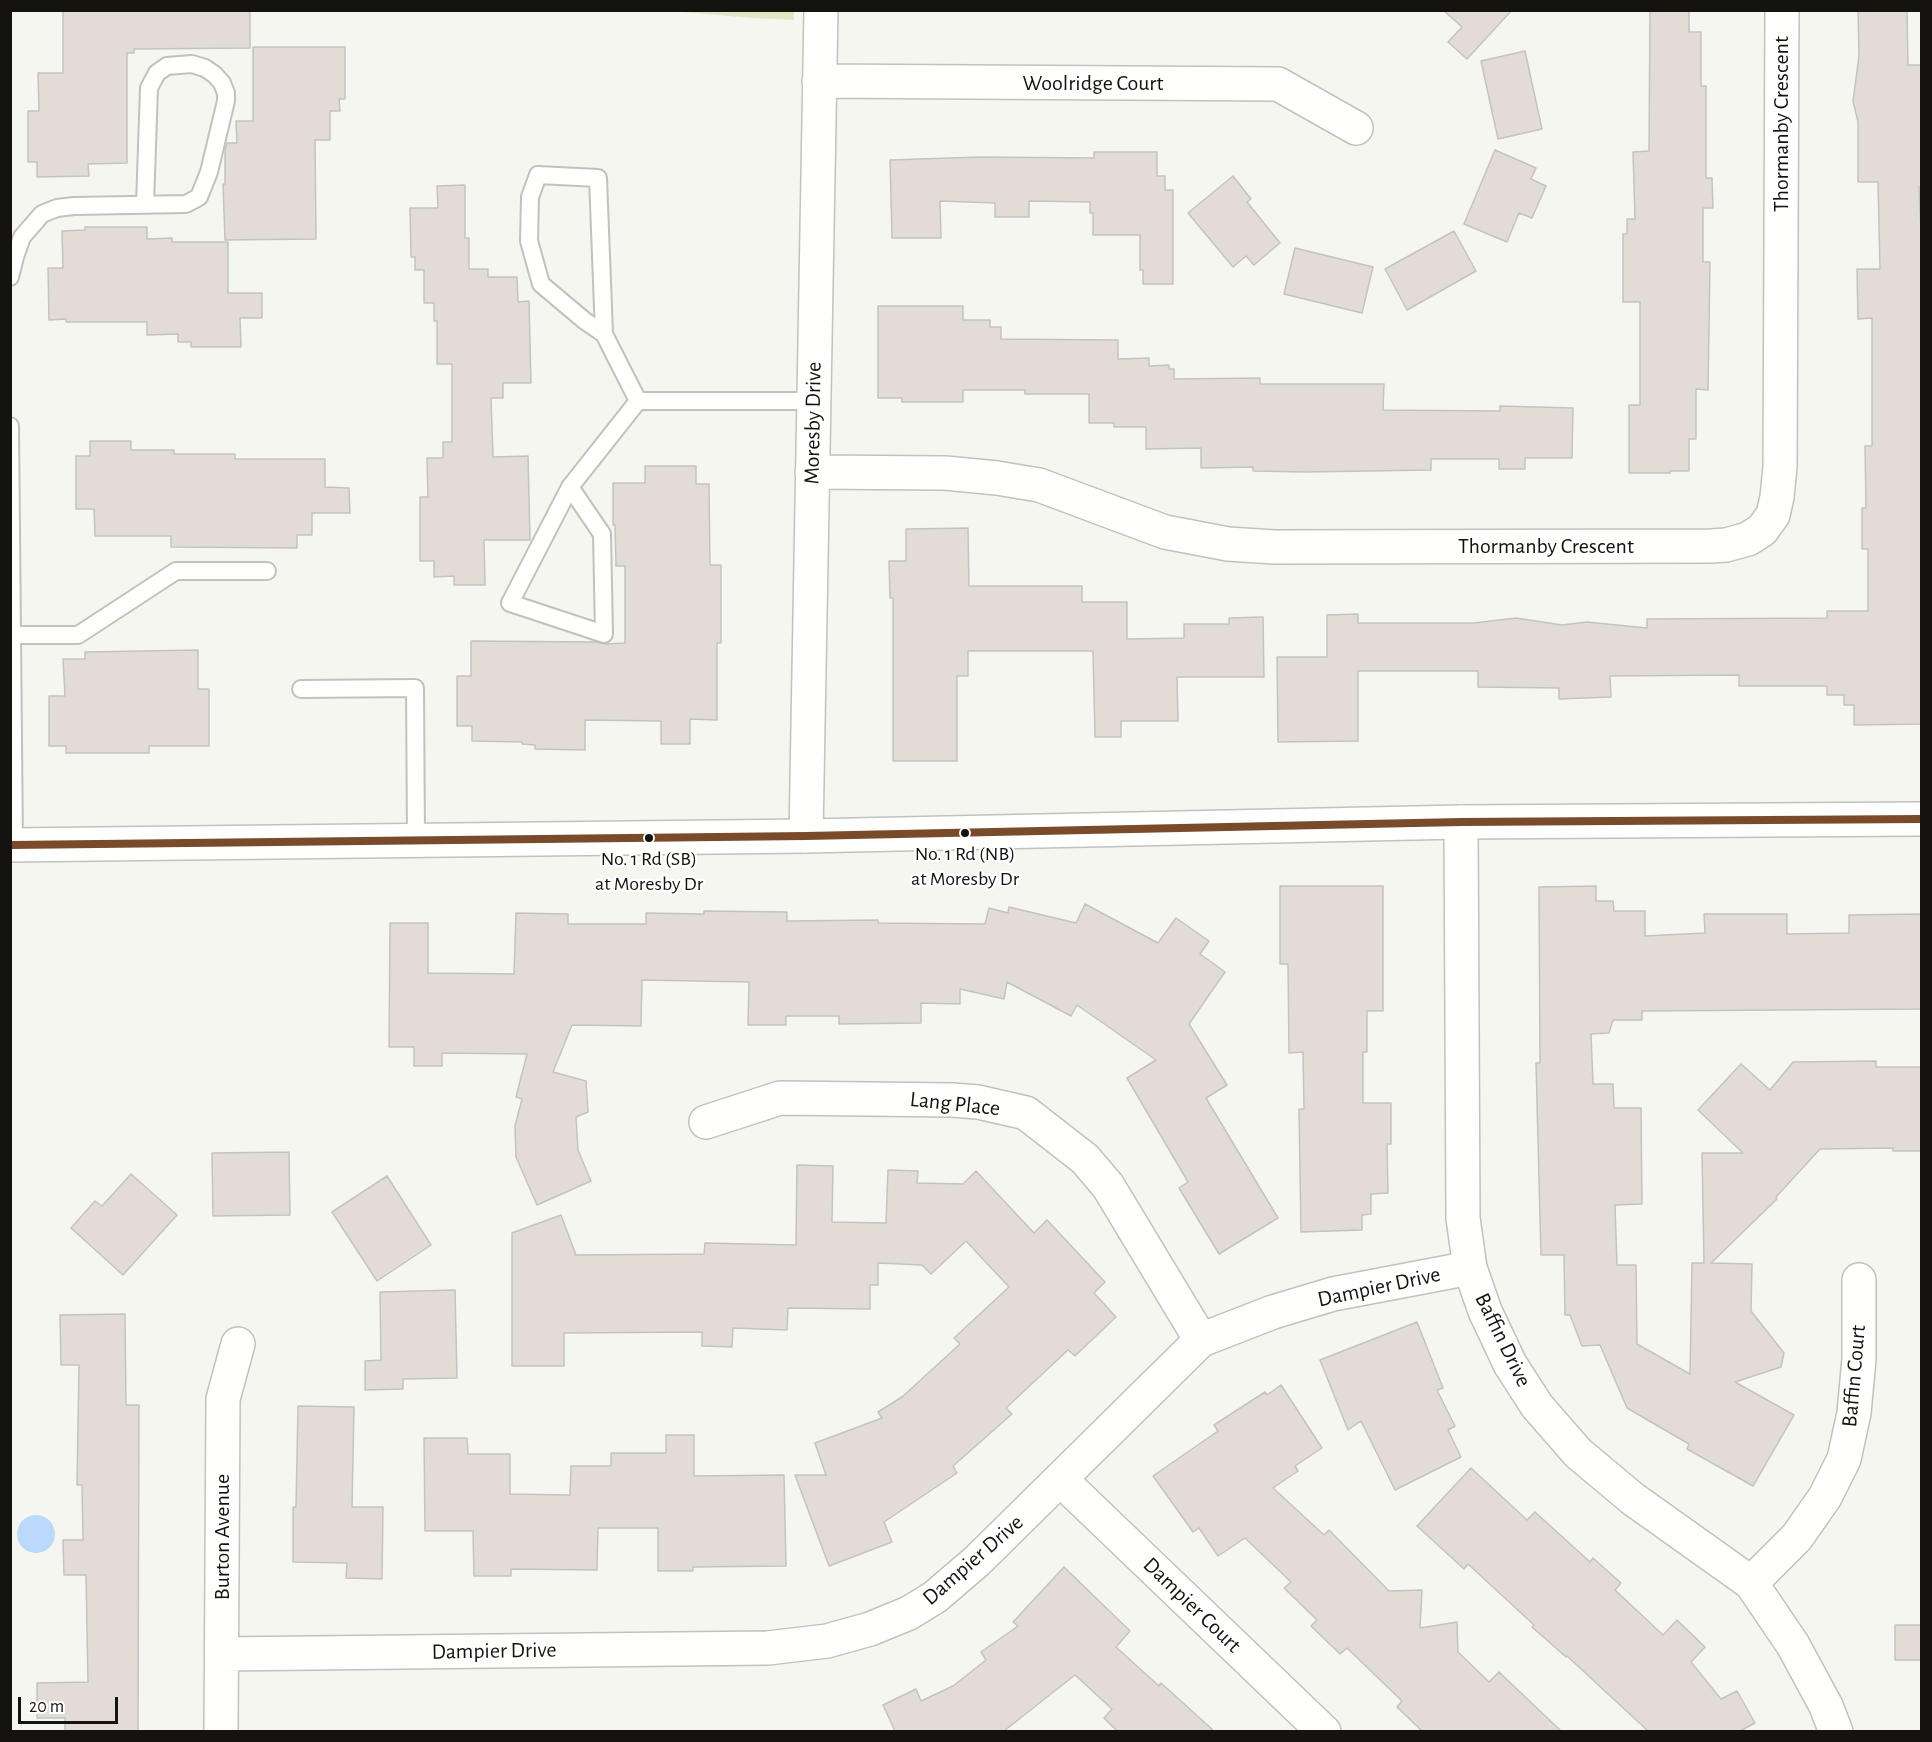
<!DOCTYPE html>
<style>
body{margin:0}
#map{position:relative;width:1932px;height:1742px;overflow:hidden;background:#f6f6f1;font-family:"Alegreya Sans",sans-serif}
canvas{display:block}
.frame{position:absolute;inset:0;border:12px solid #141310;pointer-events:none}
.scale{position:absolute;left:18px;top:1697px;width:100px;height:27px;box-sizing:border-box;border:3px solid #141310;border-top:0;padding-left:8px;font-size:18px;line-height:21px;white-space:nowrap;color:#141310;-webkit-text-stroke:4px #fff;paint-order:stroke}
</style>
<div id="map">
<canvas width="1932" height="1742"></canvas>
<div class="frame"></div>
<div class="scale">20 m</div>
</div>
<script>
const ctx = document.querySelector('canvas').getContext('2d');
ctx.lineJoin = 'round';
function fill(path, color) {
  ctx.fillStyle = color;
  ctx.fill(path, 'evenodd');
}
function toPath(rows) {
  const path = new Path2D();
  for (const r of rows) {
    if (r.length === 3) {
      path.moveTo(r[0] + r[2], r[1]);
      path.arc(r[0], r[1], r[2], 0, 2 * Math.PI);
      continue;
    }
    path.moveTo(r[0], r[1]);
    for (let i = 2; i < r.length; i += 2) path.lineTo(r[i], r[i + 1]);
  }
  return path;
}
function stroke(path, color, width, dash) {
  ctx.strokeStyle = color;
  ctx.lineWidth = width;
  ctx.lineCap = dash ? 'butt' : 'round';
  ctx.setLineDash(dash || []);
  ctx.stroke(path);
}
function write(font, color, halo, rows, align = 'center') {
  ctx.font = font + ' "Alegreya Sans",sans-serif';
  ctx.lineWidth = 4.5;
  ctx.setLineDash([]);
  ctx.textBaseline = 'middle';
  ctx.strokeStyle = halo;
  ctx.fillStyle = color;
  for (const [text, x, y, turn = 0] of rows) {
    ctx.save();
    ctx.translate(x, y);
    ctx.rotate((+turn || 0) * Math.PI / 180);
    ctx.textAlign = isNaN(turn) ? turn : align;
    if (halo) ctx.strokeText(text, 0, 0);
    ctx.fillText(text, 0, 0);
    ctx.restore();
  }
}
const green = toPath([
 [671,11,794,11,794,20,752,18]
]);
const water = toPath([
 [36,1534,19]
]);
const building = toPath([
 [63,10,250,10,250,48,134,49,134,53,127,53,127,163,88,164,89,176,37,177,37,162,28,162,28,111,39,111,38,73,63,73,63,10],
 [1443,10,1512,10,1467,59,1448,42,1462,27,1443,10],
 [1650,10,1689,10,1689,32,1701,32,1701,86,1706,86,1706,178,1712,178,1713,208,1703,208,1703,262,1710,262,1708,390,1696,389,1696,439,1689,439,1689,471,1670,471,1670,473,1629,473,1629,405,1640,405,1640,302,1623,302,1623,234,1627,234,1627,219,1635,219,1633,152,1649,151,1650,10],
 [1858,10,1907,10,1908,65,1922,65,1922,187,1919,187,1922,255,1922,724,1854,725,1854,705,1844,705,1844,695,1827,695,1827,686,1739,686,1739,675,1610,676,1611,697,1559,699,1559,688,1478,687,1478,671,1358,671,1358,741,1278,742,1277,657,1327,657,1327,615,1358,614,1358,623,1474,623,1516,618,1562,625,1587,622,1647,628,1647,619,1827,618,1827,611,1868,611,1868,549,1862,549,1862,508,1866,508,1865,446,1872,446,1872,318,1858,319,1857,269,1880,269,1878,182,1858,182,1858,122,1853,101,1859,56,1858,10],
 [253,47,345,47,345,99,339,99,340,111,330,111,330,140,315,140,316,239,225,240,223,184,225,184,225,150,227,143,237,143,236,121,253,121,253,47],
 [1525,51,1542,129,1498,139,1481,61,1525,51],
 [1495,150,1536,168,1531,179,1546,186,1532,218,1519,213,1507,242,1464,224,1495,150],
 [1094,152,1157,152,1157,176,1165,176,1165,190,1173,190,1173,284,1143,284,1143,270,1140,270,1140,235,1093,235,1093,213,1090,213,1090,202,1029,201,1029,217,995,217,995,203,940,201,941,238,892,238,890,160,979,157,1094,158,1094,152],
 [1233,176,1251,199,1247,202,1280,243,1254,265,1246,256,1233,267,1188,213,1233,176],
 [465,185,465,238,469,238,469,269,488,269,488,277,517,277,518,302,529,301,531,383,503,383,503,398,491,398,493,457,528,456,530,540,484,540,485,585,454,585,454,576,434,577,434,561,420,561,420,497,428,497,427,458,443,458,443,442,452,442,452,364,437,364,437,321,434,321,434,303,424,303,424,270,415,270,415,257,411,257,410,208,438,208,437,186,465,185],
 [85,227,147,227,147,239,172,238,172,242,228,242,228,293,262,293,262,318,240,318,241,347,191,347,191,342,178,342,178,334,147,335,147,322,66,322,66,319,49,320,48,268,63,268,62,231,85,230,85,227],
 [1454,231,1476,271,1407,310,1385,269,1454,231],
 [1295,248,1373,267,1362,313,1284,294,1295,248],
 [878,306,963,306,963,320,990,320,990,327,1001,327,1001,339,1118,340,1118,359,1149,358,1149,366,1169,365,1169,369,1174,369,1174,379,1260,378,1260,384,1384,384,1383,410,1500,411,1500,406,1573,408,1572,458,1525,458,1525,469,1499,469,1499,459,1431,459,1431,470,1306,472,1253,471,1253,467,1201,468,1201,448,1146,449,1146,427,1114,427,1114,423,1089,423,1089,394,1025,394,1025,390,963,390,963,402,902,402,902,398,878,398,878,306],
 [90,441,131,441,131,450,174,450,174,454,235,454,235,459,325,459,325,487,349,488,350,513,312,513,312,535,297,535,297,548,171,547,171,536,95,536,94,509,76,509,76,456,90,456,90,441],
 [645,466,696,466,696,484,709,484,710,565,721,565,721,643,717,643,717,720,690,719,690,744,661,744,661,721,585,720,585,750,535,749,535,745,522,744,522,742,472,741,472,726,457,726,457,676,471,676,471,641,596,642,605,644,625,643,625,566,616,566,615,525,613,525,613,483,645,483,645,466],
 [968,528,969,586,1082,586,1082,602,1127,602,1127,639,1184,638,1184,624,1229,624,1229,618,1263,617,1264,677,1177,677,1178,721,1121,721,1121,737,1095,737,1093,651,968,651,968,676,957,676,957,761,893,761,893,598,890,598,889,561,906,561,906,529,968,528],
 [198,650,198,689,209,689,209,746,149,746,149,753,66,753,66,746,49,746,49,696,65,696,63,659,85,659,85,652,198,650],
 [1280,886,1383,886,1383,1011,1367,1011,1367,1052,1363,1052,1363,1103,1391,1103,1391,1144,1387,1144,1388,1193,1371,1194,1371,1214,1362,1215,1362,1230,1301,1232,1299,1109,1304,1109,1303,1052,1289,1053,1288,964,1280,964,1280,886],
 [1596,886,1596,901,1613,901,1614,911,1645,911,1645,936,1705,933,1704,914,1787,914,1787,934,1849,933,1849,915,1922,914,1922,1009,1642,1011,1642,1020,1613,1020,1609,1033,1591,1034,1593,1084,1613,1084,1614,1108,1641,1108,1642,1204,1615,1205,1617,1265,1636,1265,1637,1344,1690,1374,1692,1263,1704,1263,1702,1153,1743,1153,1698,1110,1741,1064,1770,1090,1793,1062,1876,1061,1876,1067,1922,1067,1922,1151,1893,1151,1893,1148,1820,1149,1776,1197,1777,1199,1711,1263,1752,1264,1751,1311,1784,1353,1781,1367,1735,1382,1794,1415,1753,1486,1687,1449,1689,1444,1627,1408,1600,1345,1582,1346,1570,1315,1565,1315,1564,1255,1541,1255,1536,1063,1540,1063,1539,887,1596,886],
 [1085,904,1158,943,1176,918,1209,941,1200,954,1225,972,1189,1024,1227,1085,1206,1098,1278,1218,1219,1254,1179,1188,1188,1182,1127,1078,1156,1060,1077,1005,1071,1016,1007,982,1004,999,960,989,960,1004,921,1003,921,1023,839,1024,839,1016,786,1016,786,1025,748,1025,749,982,642,980,641,1026,572,1025,553,1072,586,1081,588,1112,576,1117,578,1150,591,1181,537,1205,516,1157,515,1126,522,1099,516,1097,527,1054,442,1053,442,1066,414,1066,414,1047,389,1047,390,923,428,923,428,973,514,974,516,913,568,914,568,924,646,924,646,913,704,914,704,911,787,912,787,921,878,920,878,923,985,924,989,908,1008,913,1009,907,1076,923,1085,904],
 [289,1152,290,1215,213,1216,212,1153,289,1152],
 [797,1165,833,1166,832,1222,886,1223,888,1170,918,1171,917,1183,963,1184,976,1171,1034,1233,1047,1220,1105,1282,1094,1293,1116,1317,1075,1356,1068,1350,1006,1408,1012,1414,953,1466,957,1473,884,1522,892,1542,829,1566,795,1475,826,1475,815,1443,882,1418,878,1412,902,1397,960,1344,954,1338,1009,1287,966,1241,931,1274,922,1265,878,1263,878,1285,870,1285,870,1309,788,1308,787,1330,733,1328,732,1347,702,1346,702,1332,564,1333,564,1366,512,1366,512,1233,561,1215,576,1255,704,1254,705,1243,796,1245,797,1165],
 [131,1174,177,1215,123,1275,71,1228,95,1201,102,1206,131,1174],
 [387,1176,431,1245,377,1281,332,1212,387,1176],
 [455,1290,457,1378,403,1379,403,1389,365,1390,365,1361,381,1360,380,1292,455,1290],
 [125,1314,126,1405,139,1405,138,1731,65,1731,65,1718,37,1718,37,1683,88,1682,86,1575,64,1575,63,1540,83,1540,82,1485,77,1485,79,1365,61,1365,60,1315,125,1314],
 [1417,1322,1443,1388,1437,1390,1455,1426,1448,1430,1461,1457,1395,1490,1361,1421,1348,1430,1320,1360,1417,1322],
 [1281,1385,1322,1448,1295,1466,1298,1471,1273,1488,1324,1535,1329,1530,1389,1591,1422,1590,1420,1628,1457,1622,1458,1652,1489,1682,1499,1672,1561,1731,1422,1731,1397,1707,1402,1701,1347,1648,1340,1654,1311,1626,1317,1620,1284,1588,1291,1582,1245,1538,1218,1556,1199,1528,1193,1532,1153,1476,1218,1431,1214,1425,1265,1392,1267,1395,1281,1385],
 [298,1406,354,1407,352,1507,383,1507,382,1579,346,1578,347,1563,293,1562,293,1507,296,1507,298,1406],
 [666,1435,694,1435,694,1476,784,1475,786,1566,693,1567,693,1571,658,1571,658,1528,598,1528,597,1570,511,1569,511,1576,474,1576,473,1531,425,1531,424,1438,467,1438,468,1454,510,1454,510,1494,570,1495,571,1466,611,1466,611,1453,666,1453,666,1435],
 [1471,1468,1527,1520,1535,1512,1590,1562,1593,1558,1621,1583,1615,1590,1663,1635,1677,1620,1705,1647,1691,1662,1721,1699,1737,1691,1755,1723,1740,1731,1648,1731,1567,1656,1566,1657,1532,1627,1534,1625,1468,1564,1464,1569,1417,1526,1471,1468],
 [1064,1567,1130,1631,1116,1647,1159,1686,1161,1683,1214,1731,1117,1731,1104,1718,1112,1709,1075,1675,1004,1731,895,1731,883,1705,916,1689,921,1701,953,1686,986,1660,981,1652,1018,1626,1013,1622,1064,1567],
 [1895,1625,1922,1625,1922,1660,1895,1660,1895,1625]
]);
const service = toPath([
 [10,277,15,257,22,237,42,214,57,208,74,206,186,204,199,197,209,172,226,101,226,93,222,83,215,75,205,68,192,64,167,66,157,73,149,88,145,204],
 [604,334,598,178,538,175,530,197,529,241,541,284,585,321,604,334,638,401],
 [10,426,14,845],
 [570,487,602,534,604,634,510,603,570,487,638,401,812,401],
 [12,635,78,635,176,571,267,571],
 [301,689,415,688,416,841]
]);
const minor = toPath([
 [819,81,1278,84,1356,128],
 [812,472,945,473,997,478,1039,485,1165,532,1228,544,1274,547,1711,546,1726,545,1748,539,1762,530,1773,515,1777,497,1780,467,1782,10],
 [1461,822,1463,1218,1470,1268,1485,1311,1510,1364,1537,1406,1578,1453,1633,1499,1751,1583,1793,1645,1826,1706,1836,1732],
 [806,836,821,10],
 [706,1122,780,1098,952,1100,978,1102,1026,1113,1085,1159,1108,1186,1201,1340],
 [1060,1479,1324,1732],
 [1751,1583,1797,1537,1825,1497,1844,1459,1854,1413,1859,1359,1859,1280],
 [222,1654,768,1648,827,1641,870,1629,909,1613,935,1597,977,1561,1201,1340,1273,1312,1333,1294,1470,1268],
 [221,1732,223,1399,238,1344]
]);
const secondary = toPath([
 [10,845,806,836,1461,822,1922,819]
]);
const bus1 = toPath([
 [10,845,806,836,1461,822,1922,819]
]);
const markers = [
 [965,833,5,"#141310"],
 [649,838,5,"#141310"]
];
const busNames = [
 ["No. 1 Rd (NB)",965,854],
 ["at Moresby Dr",965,879],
 ["No. 1 Rd (SB)",649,859],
 ["at Moresby Dr",649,884]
];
const streetNames = [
 ["Woolridge Court",1093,83],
 ["Thormanby Crescent",1781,124,-90],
 ["Moresby Drive",813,423,-89],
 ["Thormanby Crescent",1546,546],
 ["Lang Place",955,1104,6],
 ["Dampier Drive",1379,1287,-12],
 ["Baffin Drive",1503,1340,64],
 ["Baffin Court",1854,1376,-85],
 ["Burton Avenue",222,1537,-90],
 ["Dampier Drive",973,1560,-41],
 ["Dampier Court",1192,1605,44],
 ["Dampier Drive",494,1651,-1]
];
fill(green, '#dfe7c4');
fill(water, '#bbd9fa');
fill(building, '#e3dbd6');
stroke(building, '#c4c3c1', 1.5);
stroke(service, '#c2c1bd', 20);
stroke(minor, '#c2c1bd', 36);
stroke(secondary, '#c2c1bd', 36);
stroke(service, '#fefefd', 16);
stroke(minor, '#fefefd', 33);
stroke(secondary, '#fefefd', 33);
stroke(bus1, '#7a4b2a', 8);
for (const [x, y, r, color] of markers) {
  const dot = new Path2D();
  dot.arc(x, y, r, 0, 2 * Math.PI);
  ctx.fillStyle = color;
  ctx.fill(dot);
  stroke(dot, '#fff', 2);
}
write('20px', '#141310', '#fff', busNames);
write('22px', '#141310', '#fff', streetNames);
</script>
